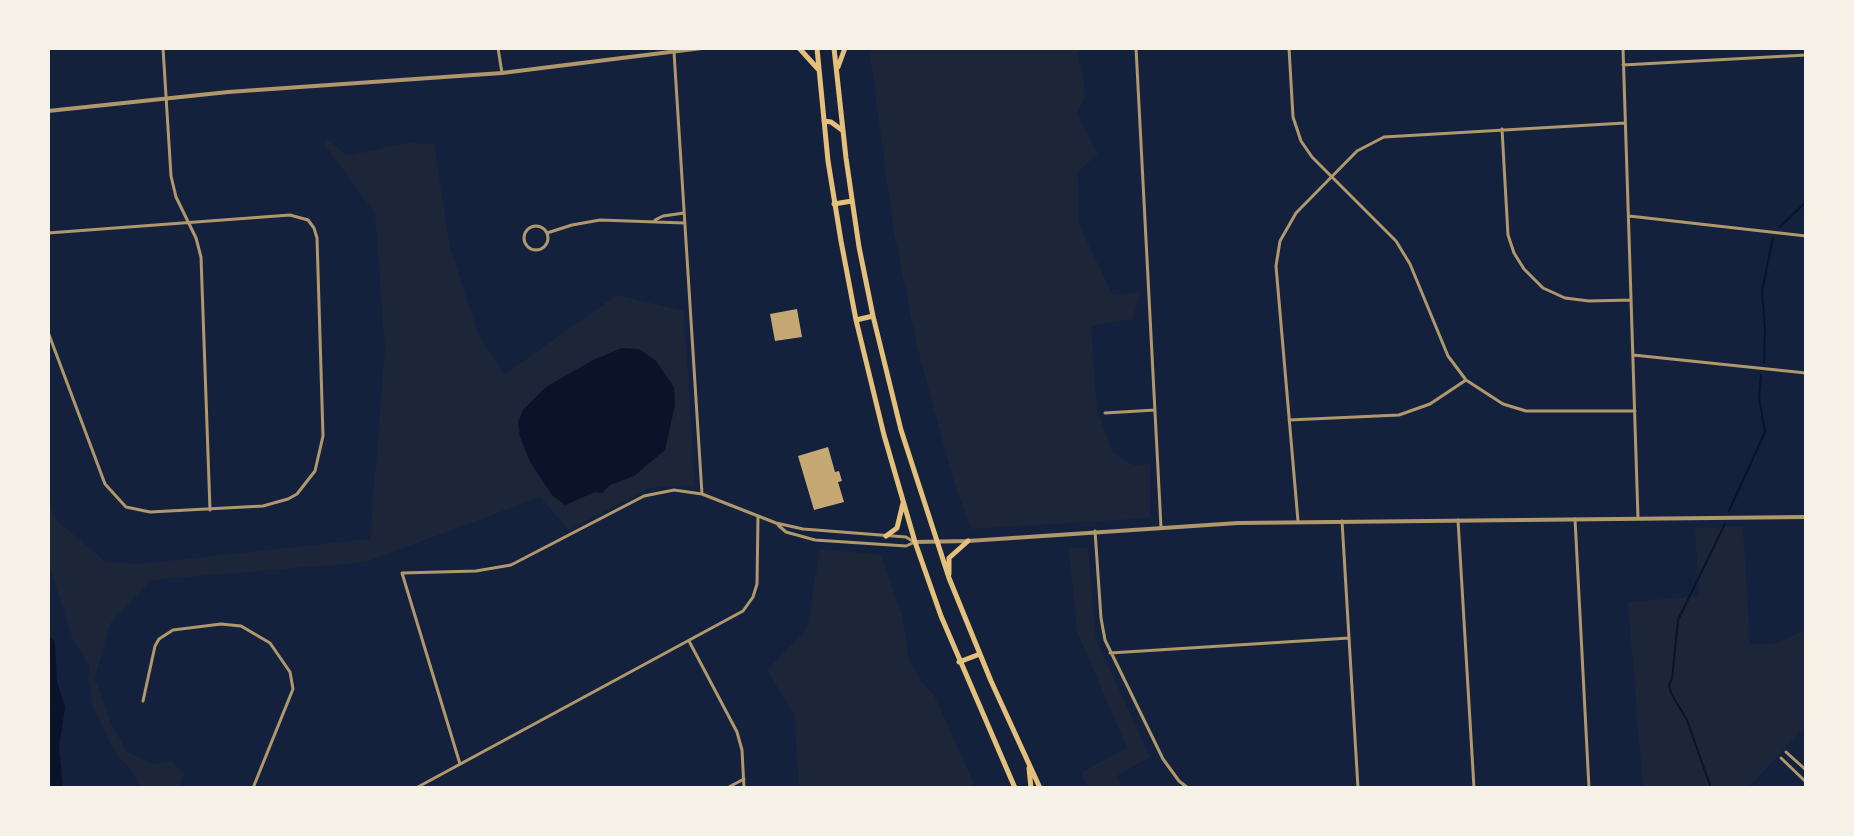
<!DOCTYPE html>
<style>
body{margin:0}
#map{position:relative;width:1854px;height:836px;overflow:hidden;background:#14213d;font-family:"Exo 2",sans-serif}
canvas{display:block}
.frame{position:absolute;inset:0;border:50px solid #f6f1e7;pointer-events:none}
</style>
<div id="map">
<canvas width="1854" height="836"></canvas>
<div class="frame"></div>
</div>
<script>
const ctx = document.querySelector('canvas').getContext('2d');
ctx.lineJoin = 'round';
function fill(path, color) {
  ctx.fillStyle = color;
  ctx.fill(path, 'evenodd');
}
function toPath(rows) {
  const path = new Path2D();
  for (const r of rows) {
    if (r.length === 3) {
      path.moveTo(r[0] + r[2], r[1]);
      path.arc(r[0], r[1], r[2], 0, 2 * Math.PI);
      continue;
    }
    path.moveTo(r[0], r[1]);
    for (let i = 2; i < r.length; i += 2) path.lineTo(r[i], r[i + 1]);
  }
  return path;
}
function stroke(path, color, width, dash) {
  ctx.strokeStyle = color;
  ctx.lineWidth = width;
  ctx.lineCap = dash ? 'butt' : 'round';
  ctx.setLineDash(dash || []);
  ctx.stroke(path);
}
const green = toPath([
 [872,48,1077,48,1086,95,1077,114,1098,154,1078,171,1079,225,1113,295,1140,292,1133,319,1091,326,1097,410,1113,453,1133,465,1150,464,1150,518,971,529,953,479,917,346,893,226,870,54],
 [328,140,347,156,407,143,434,144,450,247,479,336,505,374,617,295,684,311,695,485,649,488,569,530,540,497,366,562,151,580,110,624,95,678,110,721,127,752,153,764,171,761,184,773,180,788,139,788,134,774,114,751,92,705,88,680,89,666,73,640,48,562,48,501,55,519,106,562,138,564,370,539,385,349,375,213,324,144],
 [1743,527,1750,644,1774,644,1806,630,1806,726,1748,788,1643,788,1628,602,1699,596,1695,528],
 [1069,548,1088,548,1096,639,1150,757,1117,776,1122,788,1088,788,1081,773,1127,748,1077,631],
 [820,549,881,555,902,615,909,661,922,683,934,695,976,788,799,788,794,714,767,670,807,629]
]);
const water = toPath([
 [622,348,639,349,656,361,674,387,675,405,665,450,634,476,610,485,602,493,595,492,565,505,552,495,530,462,520,437,518,422,523,410,546,387,593,360]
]);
const stream = toPath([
 [1780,227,1806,202],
 [1764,363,1765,329,1762,291,1773,238],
 [1729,511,1765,432,1759,397,1761,375],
 [1711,788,1687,720,1671,693,1669,685,1672,679,1678,620,1725,524]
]);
const river = toPath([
 [48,644,50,682,58,708,52,746,56,788]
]);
const building = toPath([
 [797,309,802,337,775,341,770,314],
 [828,447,835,472,839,471,842,481,838,482,844,502,814,510,798,456]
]);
const minor = toPath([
 [163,48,171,176,176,197,196,238,201,257,210,510],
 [498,48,502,73],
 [1136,48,1161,527],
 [1289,48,1293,117,1301,141,1312,157,1396,241,1410,264,1448,356,1466,380,1503,404,1526,411,1635,411],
 [1623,48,1638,518],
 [674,52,702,494],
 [1623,65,1806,55],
 [1502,129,1508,235,1514,253,1524,269,1543,288,1565,298,1589,301,1631,300],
 [1629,216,1806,236],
 [655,220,663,216,684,213],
 [536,238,12],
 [48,233,290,215,308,220,314,228,317,238,323,436,315,471,297,494,288,499,263,506,150,512,126,507,105,484,48,332],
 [547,233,572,225,600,220,684,223],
 [1633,355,1806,373],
 [1105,413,1155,410],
 [1289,420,1399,415,1430,404,1466,380],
 [1575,519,1589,788],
 [1458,520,1474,788],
 [1298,521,1276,266,1280,241,1296,213,1357,151,1384,137,1625,123],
 [1342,521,1358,788],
 [778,525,786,532,815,540,906,546,915,542],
 [1095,531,1101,618,1105,640,1163,759,1179,781,1188,788],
 [689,641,737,732,742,750,744,788],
 [1110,653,1349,638],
 [143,701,155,646,159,639,173,630,221,624,241,626,270,643,290,672,293,689,253,788],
 [1786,752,1806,770],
 [1781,758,1806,782],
 [460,764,402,573,476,571,511,565,644,496,674,490,702,494,776,523,803,529,906,537,914,542],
 [416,788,743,611,753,597,757,584,758,516],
 [727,788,744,779]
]);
const tertiary = toPath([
 [48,111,228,92,502,73,702,48],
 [915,542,968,541,1238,523,1806,517]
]);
const trunk = toPath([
 [799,48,818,69],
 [817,48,828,161,841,241,856,320,884,435,915,542,941,616,1015,788],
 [834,48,846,158,859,247,873,316,901,430,949,578,991,681,1040,788],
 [838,67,845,48],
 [824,121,831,122,842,130],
 [834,204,852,201],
 [856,320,873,316],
 [886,536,897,528,903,503],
 [949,574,949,558,968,541],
 [959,662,980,654],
 [1029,768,1031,788]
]);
fill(green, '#1d2539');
fill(water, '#0b132b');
stroke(stream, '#0b132b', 2);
stroke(river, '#0b132b', 14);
fill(building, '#c6a872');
stroke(minor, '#b1986c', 3);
stroke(tertiary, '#b1986c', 4);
stroke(trunk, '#e5c07b', 5);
</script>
